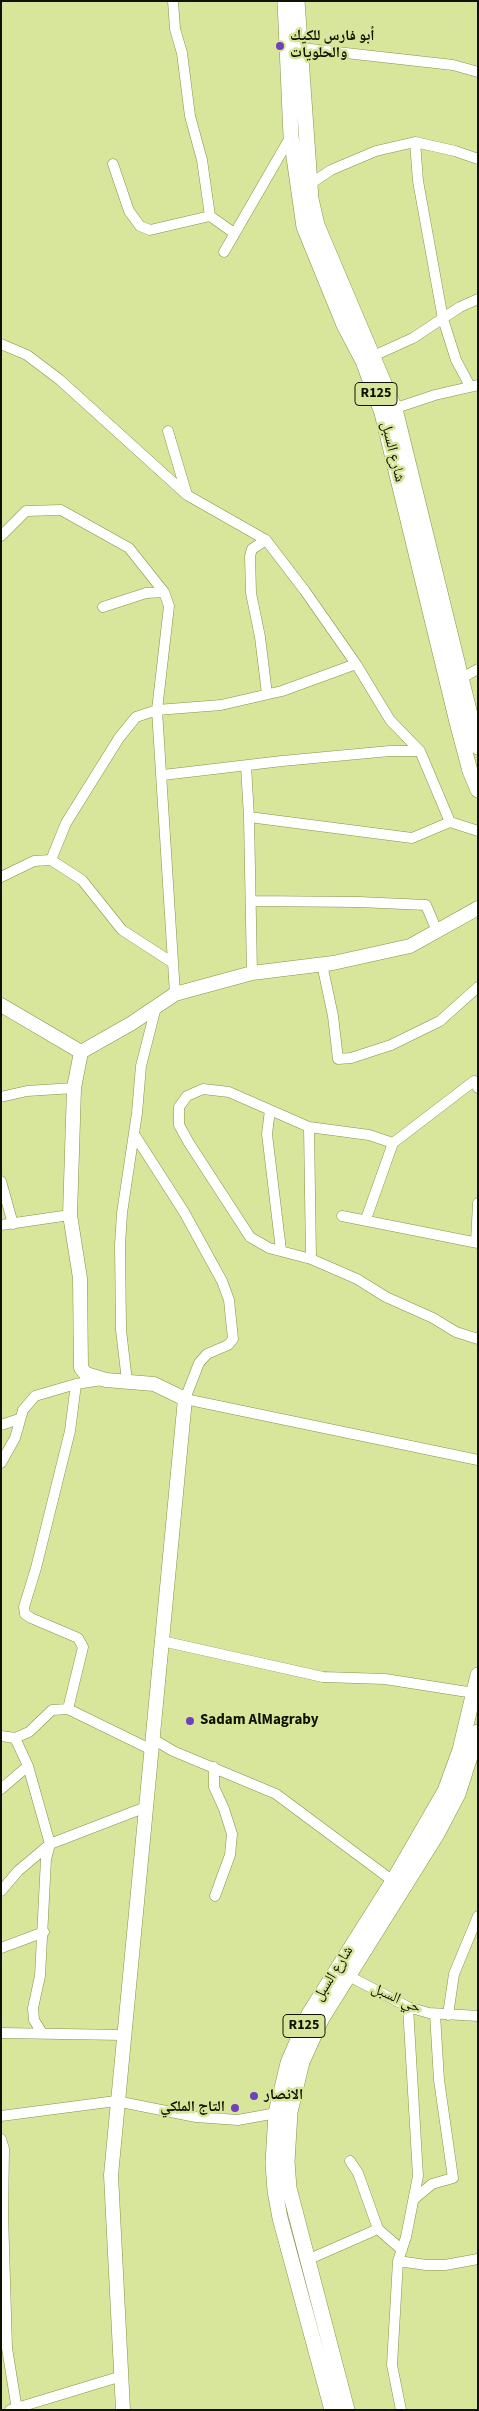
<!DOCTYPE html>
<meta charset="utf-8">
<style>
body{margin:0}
#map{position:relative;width:479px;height:2411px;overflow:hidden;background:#d7e69a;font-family:"Source Sans 3",sans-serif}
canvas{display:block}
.frame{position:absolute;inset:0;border:2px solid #0e1200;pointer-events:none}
</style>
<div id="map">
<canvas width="479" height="2411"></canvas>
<div class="frame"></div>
</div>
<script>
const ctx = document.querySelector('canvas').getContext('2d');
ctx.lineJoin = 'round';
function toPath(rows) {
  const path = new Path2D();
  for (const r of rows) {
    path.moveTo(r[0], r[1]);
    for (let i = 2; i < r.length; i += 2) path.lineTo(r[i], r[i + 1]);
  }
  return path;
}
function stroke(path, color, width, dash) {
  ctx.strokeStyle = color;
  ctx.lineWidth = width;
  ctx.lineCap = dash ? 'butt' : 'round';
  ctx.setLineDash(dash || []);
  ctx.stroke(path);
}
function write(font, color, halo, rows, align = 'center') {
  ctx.font = font + ' "Source Sans 3","Noto Naskh Arabic",sans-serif';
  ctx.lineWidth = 5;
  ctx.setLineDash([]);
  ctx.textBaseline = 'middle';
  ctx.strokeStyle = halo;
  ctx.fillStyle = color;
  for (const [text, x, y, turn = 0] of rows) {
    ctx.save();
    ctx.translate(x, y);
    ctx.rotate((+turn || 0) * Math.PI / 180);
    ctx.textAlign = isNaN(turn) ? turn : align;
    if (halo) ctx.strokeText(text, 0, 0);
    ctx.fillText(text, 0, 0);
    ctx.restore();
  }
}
const street = toPath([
 [173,1,175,29,182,53,190,116,202,160,210,216],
 [301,48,453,65,478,72],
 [415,142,418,181,443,319,456,360,470,386],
 [113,164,129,211,140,226,150,230,210,216,234,233],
 [310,184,331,170,376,151,415,142,455,151,478,159],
 [224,252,291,136],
 [1,344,27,355,60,380,187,495,266,540,305,591,356,664,390,720,420,751,450,822,478,831],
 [369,358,413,338,460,307,478,299],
 [390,410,435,395,478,385],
 [168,431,187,495],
 [1,536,26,511,61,510,129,548,164,592,169,606,157,710,175,994],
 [266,540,252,549,250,556,251,593,260,637,267,694],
 [103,607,146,593,164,592],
 [460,679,478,669],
 [246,766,249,817],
 [163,775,282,761,390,751,420,751],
 [51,860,82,880,122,930,173,963],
 [1,877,34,861,51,860,66,823,119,738,136,717,157,710,221,705,282,691,356,664],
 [251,901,359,902,426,905,437,931],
 [322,964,333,1016,338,1059,351,1058,391,1045,440,1021,478,987],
 [252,973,249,817,412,838,450,822],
 [1,1097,27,1091,74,1088],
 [270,1110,267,1134,281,1250],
 [309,1127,229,1092,203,1089,187,1096,179,1107,179,1125,189,1143,250,1237,269,1248,311,1259,357,1279,386,1297,433,1318,456,1332,478,1339],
 [134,1134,184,1212,222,1281,229,1300,233,1339,228,1345,207,1354,199,1363,185,1399,478,1460],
 [393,1143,474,1081,478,1088],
 [1,1181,13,1224],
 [342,1216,478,1243],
 [1,1225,70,1215],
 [476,1242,478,1203],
 [311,1259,309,1127,369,1135,393,1143,366,1219],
 [127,1381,121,1330,120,1245,122,1213,137,1113,141,1066,156,1007],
 [1,1425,19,1419],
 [1,1463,15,1438,23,1410,35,1396,76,1384,102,1380],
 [162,1641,323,1677,385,1679,474,1693],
 [68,1709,83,1647,78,1638,31,1618,25,1614,24,1607,36,1568,70,1431,76,1384],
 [1,1736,15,1738,29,1732,52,1710,68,1709,152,1750],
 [153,1739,173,1751,276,1794,393,1881],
 [214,1767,214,1787,224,1809,232,1834,230,1855,215,1896],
 [1,1789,28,1766],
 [1,1891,18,1871,50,1844,28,1766,15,1738],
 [1,1948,44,1932],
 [347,1975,408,2007,429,2013,478,2016],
 [448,2015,454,1974,478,1916],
 [1,2033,123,2035],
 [42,2033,34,2020,33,2008,40,1976,46,1859,50,1844,146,1807],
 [1,2116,116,2101,196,2117,238,2120,282,2112],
 [1,2139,4,2149,3,2214],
 [350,2161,358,2173,378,2229,402,2250],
 [414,2199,432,2184,453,2178,439,2080,435,2014],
 [1,2212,3,2214,7,2348,17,2410],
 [307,2260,378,2229],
 [398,2261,426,2265,445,2265,478,2259],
 [10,2410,122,2376],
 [401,2410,392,2365,398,2261,406,2237,418,2176,408,2007]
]);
const secondary = toPath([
 [1,1005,81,1052],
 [123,2410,111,2175,185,1399,154,1384,106,1380,86,1374,81,1368,80,1278,70,1215,74,1088,81,1052,132,1023,175,994,252,973,333,963,410,946,478,908]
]);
const primary = toPath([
 [285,1,291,136,304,227,344,325,363,361,382,413,457,722,470,771,478,790],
 [297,1,311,199,317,225,395,409,478,747],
 [332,2410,280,2218,275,2191,273,2163,276,2113,288,2063,309,2014,393,1881,445,1791,460,1750,478,1675],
 [347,2410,289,2188,287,2162,290,2112,302,2062,322,2018,437,1834,458,1794,478,1732]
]);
const markers = [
 [280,46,5,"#7041b9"],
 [190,1721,5,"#7041b9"],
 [254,2096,5,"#7041b9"],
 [235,2108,5,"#7041b9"]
];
const shields = [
 [376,394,42],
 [304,2026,42]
];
const shieldNames = [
 ["R125",376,394],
 ["R125",304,2026]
];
const poiNames = [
 ["أبو فارس للكيك",290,37],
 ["والحلويات",290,54],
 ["Sadam AlMagraby",200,1721],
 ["الانصار",264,2096],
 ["التاج الملكي",225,2108,"right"]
];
const streetNames = [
 ["شارع السبل",392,452,76],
 ["شارع السبل",334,1974,-58],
 ["حي السبل",396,1999,24]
];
stroke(street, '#869349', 11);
stroke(secondary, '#869349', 15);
stroke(primary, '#869349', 16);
stroke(street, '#fff', 10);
stroke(secondary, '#fff', 14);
stroke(primary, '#fff', 15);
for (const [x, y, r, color] of markers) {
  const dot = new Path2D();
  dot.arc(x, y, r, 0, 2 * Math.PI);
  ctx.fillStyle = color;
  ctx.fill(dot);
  stroke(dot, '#d7e69a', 2);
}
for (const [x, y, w] of shields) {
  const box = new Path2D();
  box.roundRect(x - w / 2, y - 11.5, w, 23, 4);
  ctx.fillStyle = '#d7e69a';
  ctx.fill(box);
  stroke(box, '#0e1200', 1);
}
write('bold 14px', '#0e1200', null, shieldNames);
write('bold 15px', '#0e1200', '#d7e69a', poiNames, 'left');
write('15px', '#0e1200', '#d7e69a', streetNames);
</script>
